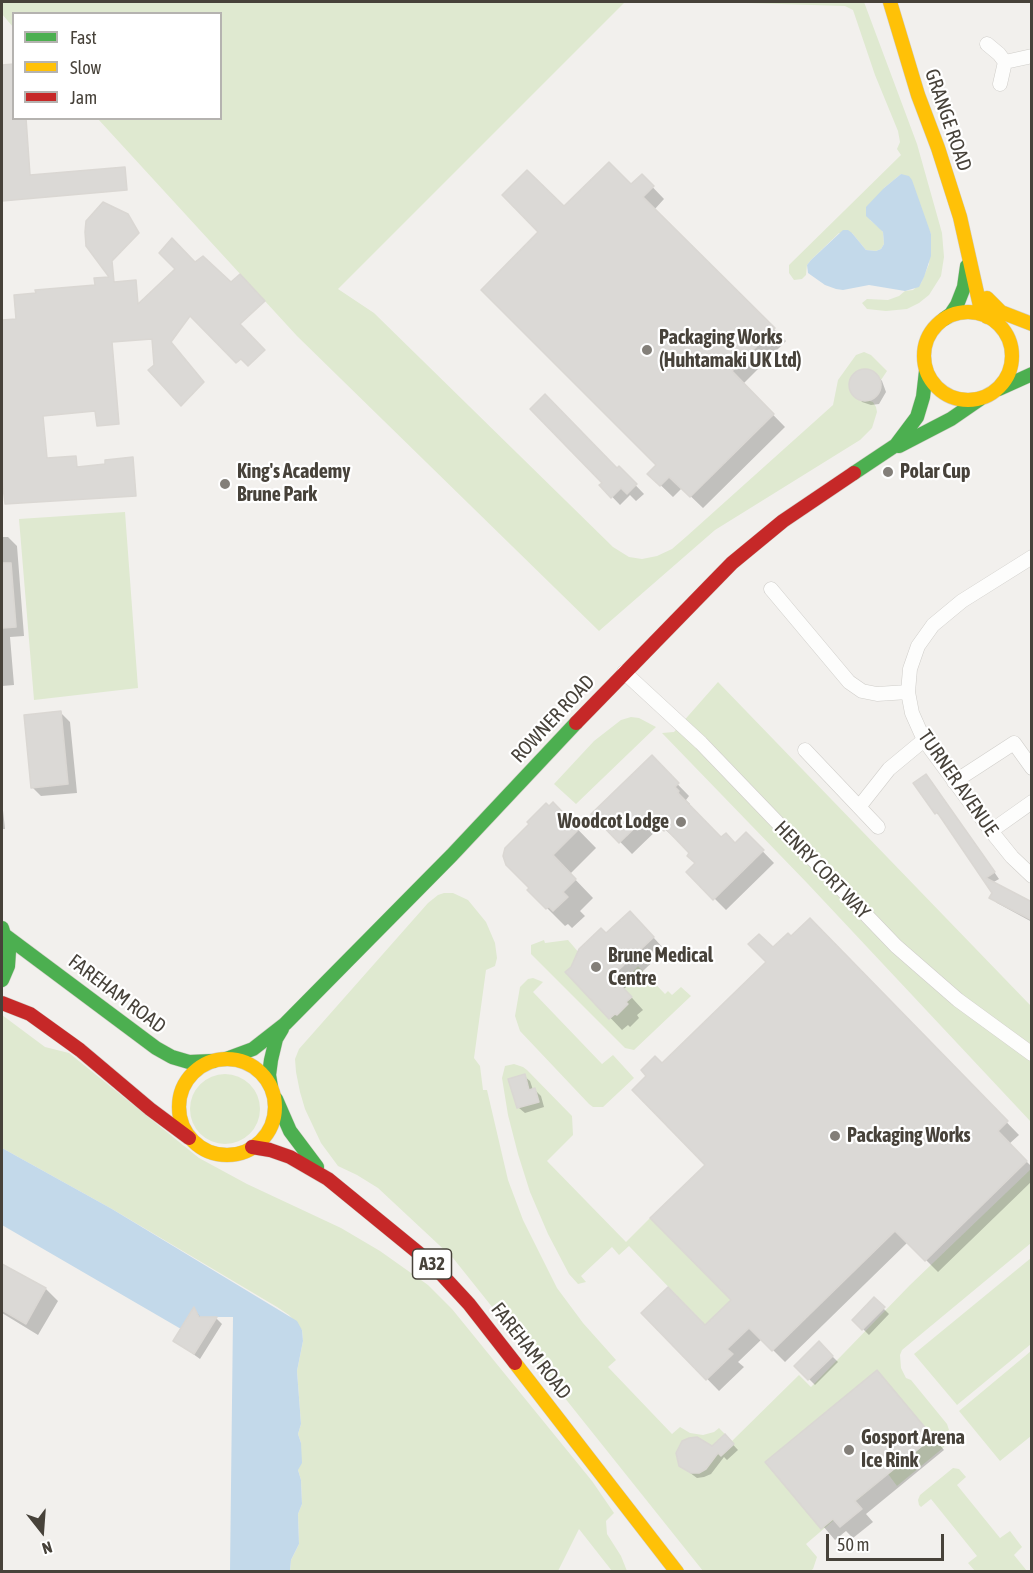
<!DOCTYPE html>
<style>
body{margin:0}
#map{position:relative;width:1033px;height:1573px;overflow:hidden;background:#f2f0ed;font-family:"Asap Condensed",sans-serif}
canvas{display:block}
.frame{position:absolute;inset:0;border:3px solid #47423a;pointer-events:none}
.legend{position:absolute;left:12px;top:12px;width:210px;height:108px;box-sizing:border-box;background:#fff;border:2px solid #b5b3b0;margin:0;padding:8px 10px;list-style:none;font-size:18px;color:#47423a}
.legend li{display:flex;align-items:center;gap:12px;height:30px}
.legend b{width:30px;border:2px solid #b5b3b0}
.north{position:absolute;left:12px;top:1501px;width:60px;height:60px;-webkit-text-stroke:4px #fff;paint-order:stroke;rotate:163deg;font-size:16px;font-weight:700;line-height:24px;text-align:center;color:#47423a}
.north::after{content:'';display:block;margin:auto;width:21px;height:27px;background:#47423a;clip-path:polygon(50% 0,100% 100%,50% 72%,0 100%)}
.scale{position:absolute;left:826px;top:1534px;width:118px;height:27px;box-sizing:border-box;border:3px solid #47423a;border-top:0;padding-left:8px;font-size:18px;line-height:21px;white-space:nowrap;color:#47423a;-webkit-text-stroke:4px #fff;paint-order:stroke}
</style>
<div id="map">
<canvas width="1033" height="1573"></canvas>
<div class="frame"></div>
<ul class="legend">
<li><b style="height:8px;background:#4caf50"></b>Fast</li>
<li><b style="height:8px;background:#ffc107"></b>Slow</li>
<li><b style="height:8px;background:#c62828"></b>Jam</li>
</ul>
<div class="north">N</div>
<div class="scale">50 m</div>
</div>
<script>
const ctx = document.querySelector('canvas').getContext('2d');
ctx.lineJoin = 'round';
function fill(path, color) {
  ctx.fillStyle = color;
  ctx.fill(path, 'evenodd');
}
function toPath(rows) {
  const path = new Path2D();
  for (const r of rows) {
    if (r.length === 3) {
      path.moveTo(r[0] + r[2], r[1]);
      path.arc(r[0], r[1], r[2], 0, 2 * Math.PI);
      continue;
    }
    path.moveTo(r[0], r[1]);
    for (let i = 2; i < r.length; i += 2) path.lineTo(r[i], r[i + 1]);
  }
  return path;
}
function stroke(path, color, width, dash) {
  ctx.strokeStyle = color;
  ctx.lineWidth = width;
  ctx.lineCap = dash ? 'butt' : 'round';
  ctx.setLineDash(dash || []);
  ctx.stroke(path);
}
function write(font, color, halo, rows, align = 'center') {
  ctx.font = font + ' "Asap Condensed",sans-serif';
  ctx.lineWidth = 4.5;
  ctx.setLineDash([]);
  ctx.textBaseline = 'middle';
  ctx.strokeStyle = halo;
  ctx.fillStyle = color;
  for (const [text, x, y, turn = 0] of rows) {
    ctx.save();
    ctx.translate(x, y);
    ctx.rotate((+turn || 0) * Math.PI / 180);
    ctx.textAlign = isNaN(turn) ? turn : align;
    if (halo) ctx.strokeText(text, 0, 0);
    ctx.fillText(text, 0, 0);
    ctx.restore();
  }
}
const green = toPath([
 [2,2,625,2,338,289,374,313,613,547,629,557,642,559,657,556,672,549,687,536,833,405,838,380,856,355,864,352,871,355,887,371,881,380,873,371,859,370,853,375,850,382,851,390,855,396,873,402,876,407,877,412,872,428,860,440,715,530,599,631,297,336,98,119,220,118,220,14,14,14,13,27,2,14],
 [713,2,864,2,917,144,942,233,944,257,941,276,929,295,919,303,907,309,886,311,867,309,862,303,867,299,888,300,899,296,905,291,913,290,921,283,929,264,931,234,901,174,884,188,870,220,880,228,883,232,884,244,881,249,876,251,866,250,852,233,839,233,811,260,807,265,806,275,802,279,794,280,789,273,789,265,901,155,897,149,900,142,898,131,875,75,853,10,845,6],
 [125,512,138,688,34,700,19,519],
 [718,682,1031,1006,1031,1122,808,884,662,733,674,732],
 [631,717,639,718,656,727,576,804,554,784,594,741,621,720],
 [444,893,453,893,468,900,486,922,495,943,497,958,495,966,486,970,474,1058,480,1066,483,1090,487,1090,508,1180,523,1220,557,1288,583,1323,616,1360,608,1367,672,1434,680,1427,690,1433,703,1435,714,1432,719,1428,732,1441,799,1375,811,1387,910,1285,1031,1169,1031,1243,902,1350,900,1355,901,1368,906,1378,911,1380,947,1424,949,1430,947,1442,943,1448,897,1486,888,1474,806,1544,817,1557,813,1569,810,1571,703,1571,453,1258,378,1188,357,1175,338,1166,321,1143,305,1109,300,1092,296,1072,295,1059,299,1049,428,903,438,895],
 [544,940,545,943,568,940,586,961,620,985,638,966,665,994,668,991,672,995,681,987,691,996,634,1050,625,1048,531,954,531,945],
 [533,978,543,982,533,992,602,1064,613,1055,634,1078,603,1107,593,1107,589,1104,520,1031,515,1016,520,987,528,979],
 [2,1015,45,1047,69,1053,199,1158,247,1184,341,1228,380,1251,428,1285,452,1309,592,1481,614,1513,606,1521,607,1534,621,1556,627,1571,612,1571,579,1529,558,1571,290,1571,291,1560,299,1544,298,1514,302,1504,301,1480,298,1470,301,1443,298,1434,301,1424,297,1371,303,1341,302,1330,289,1315,277,1307,112,1209,2,1148],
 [514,1064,523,1067,527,1070,572,1116,573,1135,547,1161,626,1242,650,1218,731,1300,710,1330,629,1246,619,1255,612,1247,581,1276,586,1282,578,1284,569,1274,548,1234,530,1192,518,1154,508,1115,502,1078,505,1066],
 [225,1109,35],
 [1031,1258,1031,1344,957,1405,914,1354],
 [1031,1351,1031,1436,1000,1461,959,1411],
 [953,1468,959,1469,966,1477,957,1485,1000,1538,1010,1531,1022,1547,1014,1555,1027,1571,975,1571,968,1563,977,1556,931,1499,921,1507,919,1505,918,1500,920,1495]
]);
const water = toPath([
 [901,174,909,176,912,180,931,234,931,256,924,277,919,287,905,291,869,285,843,290,836,289,825,285,808,273,807,265,811,260,843,230,848,230,852,233,866,250,876,251,881,249,884,244,883,232,866,216,866,207,884,188],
 [2,1148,112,1209,297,1321,302,1330,303,1341,297,1371,301,1424,298,1434,301,1443,302,1463,298,1470,301,1480,302,1504,298,1514,299,1544,291,1560,290,1571,230,1571,233,1317,199,1317,194,1307,181,1329,2,1225]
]);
const shadow = toPath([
 [642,176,664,199,654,210,786,341,743,384,785,427,703,508,682,488,673,497,649,474,658,465,564,208,631,187],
 [864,371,876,374,882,381,886,392,879,404,871,405,862,402,851,386,854,376],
 [619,468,644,494,636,501,630,495,620,505,601,485],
 [2,537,8,537,17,546,24,636,10,637,14,685,2,686],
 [61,713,70,722,77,793,41,796,32,787],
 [652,758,689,796,686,800,690,804,689,806,721,839,735,845,746,834,774,863,726,910,688,872,697,863,692,853,661,826,632,854,593,814],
 [932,782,999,879,992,883,1032,904,1032,922,997,903,991,897,993,893,943,818,936,813],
 [2,801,5,829,2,829],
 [553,804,596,848,570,874,593,898,580,911,585,916,572,928,568,924,565,926,529,890,549,808],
 [810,920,1019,1135,1009,1144,1032,1167,1032,1181,938,1272,908,1242,785,1362,762,1339,738,1362,744,1367,719,1391,643,1313,705,1327,733,1300,707,1165,662,1065,768,962,773,949,791,938],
 [642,925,665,950,624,989,643,1010,637,1015,639,1018,630,1027,628,1025,622,1030,567,972,606,935],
 [524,1076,530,1081,533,1090,535,1090,541,1096,544,1107,525,1113,519,1108,510,1080],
 [2,1266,46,1289,58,1301,38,1335,2,1313],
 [874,1299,889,1314,869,1335,854,1320],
 [194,1309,201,1318,216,1318,222,1324,200,1359,175,1341],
 [819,1343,838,1362,815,1385,796,1366],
 [877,1372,944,1450,866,1514,873,1522,853,1538,846,1531,835,1540,768,1462],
 [725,1436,738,1450,727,1460,724,1457,711,1474,704,1477,697,1478,682,1467,712,1448]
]);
const building = toPath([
 [14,64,14,118,26,118,30,175,125,167,127,190,2,201,2,65,14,64],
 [609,162,631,184,642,174,654,186,643,197,775,328,732,371,774,414,690,497,669,477,660,486,647,474,656,465,481,290,538,232,502,195,527,170,564,206,609,162],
 [103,202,128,214,139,233,112,261,114,282,136,280,138,304,175,269,159,253,172,238,195,262,203,256,231,282,240,274,265,301,240,324,265,350,248,366,241,359,236,363,190,316,171,342,204,382,181,406,148,370,154,365,152,339,112,342,119,424,97,426,95,411,43,416,47,458,76,456,77,467,105,464,105,460,133,457,136,496,5,504,2,478,2,320,16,319,14,295,36,293,35,290,95,285,94,278,109,277,86,246,85,232,86,221,103,202],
 [865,385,16],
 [545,394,617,468,619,466,637,484,627,494,621,488,611,498,599,485,602,483,530,409,545,394],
 [2,563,11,563,16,627,2,628,2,563],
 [61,711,68,784,31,788,24,715,61,711],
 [652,755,679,783,675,787,679,791,678,793,721,837,726,833,735,843,746,832,764,850,713,900,686,872,695,863,687,856,689,853,666,829,664,831,648,815,619,843,591,814,652,755],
 [926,774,995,872,986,878,1032,902,1032,920,989,898,992,893,937,812,935,814,913,783,926,774],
 [553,802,579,829,553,855,576,879,563,892,568,897,553,911,549,907,546,909,527,890,529,888,506,865,503,856,505,848,529,824,527,822,546,803,549,806,553,802],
 [630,911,654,937,612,976,632,997,626,1002,628,1004,617,1015,615,1014,609,1019,565,972,571,967,579,949,601,928,606,933,630,911],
 [810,918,1008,1121,998,1131,1027,1161,925,1261,895,1231,772,1351,749,1328,727,1349,733,1354,706,1380,641,1313,668,1287,705,1325,731,1300,650,1218,705,1165,632,1090,646,1076,641,1070,655,1056,662,1063,766,962,748,944,759,934,773,947,788,933,791,936,810,918],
 [525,1074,529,1090,535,1088,539,1102,517,1108,508,1079,525,1074],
 [2,1264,46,1288,26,1324,2,1310,2,1264],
 [874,1297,885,1307,862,1330,852,1320,874,1297],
 [194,1307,199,1317,217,1317,194,1354,173,1341,194,1307],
 [819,1341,833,1356,808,1380,794,1366,819,1341],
 [877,1370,933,1437,855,1501,862,1509,840,1527,833,1519,821,1529,765,1462,877,1370],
 [725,1434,734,1444,721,1456,718,1453,706,1469,699,1473,691,1473,679,1466,676,1453,682,1441,689,1438,697,1437,712,1446,725,1434]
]);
const street = toPath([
 [987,44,999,54,1005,62,1000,84],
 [1005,62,1032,56],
 [1032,557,962,601,933,625,918,646,910,669,908,692,912,713,924,740,991,831,1012,857,1032,876],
 [771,589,849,682,862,691,877,694,908,692],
 [624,672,701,743,896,946,958,1000,1032,1054],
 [805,750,878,827],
 [954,782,1014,743,1032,768],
 [859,807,889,769,924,740],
 [991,831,1032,802]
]);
const fast = toPath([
 [944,319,951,314,957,305,964,287,967,266],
 [999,389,1032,374],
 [899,446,951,419,980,399],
 [854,473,896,445,917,417,923,397,926,371],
 [2,928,9,951,8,966,2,980],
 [6,936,156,1048,172,1057,189,1062,213,1061],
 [226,1059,253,1049,285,1024,452,855,576,723],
 [271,1087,269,1075,271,1060,276,1039,282,1029],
 [276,1099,290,1131,317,1167]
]);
const slow = toPath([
 [890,2,918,95,938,148,960,217,980,306,987,317],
 [987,298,1001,312,1032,324],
 [968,356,44],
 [227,1107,48],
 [515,1363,677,1572]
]);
const jam = toPath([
 [576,723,732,563,783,521,854,473],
 [2,1003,30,1014,80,1050,150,1109,189,1138],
 [252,1147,270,1150,290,1157,328,1179,432,1264,469,1304,515,1363]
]);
const markers = [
 [647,350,6,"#837f79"],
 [888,472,6,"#837f79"],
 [225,484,6,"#837f79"],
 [681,822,6,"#837f79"],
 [596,967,6,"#837f79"],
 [835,1136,6,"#837f79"],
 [849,1450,6,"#837f79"]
];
const shields = [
 [432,1264,39]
];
const shieldNames = [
 ["A32",432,1264]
];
const streetNames = [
 ["GRANGE ROAD",948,120,71],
 ["ROWNER ROAD",553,719,-47],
 ["TURNER AVENUE",958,783,55],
 ["HENRY CORT WAY",822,870,46],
 ["FAREHAM ROAD",117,994,37],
 ["FAREHAM ROAD",531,1351,52]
];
const poiNames = [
 ["Packaging Works",659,338],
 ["(Huhtamaki UK Ltd)",659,361],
 ["King's Academy",237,472],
 ["Brune Park",237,495],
 ["Polar Cup",900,472],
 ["Woodcot Lodge",669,822,"right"],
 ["Brune Medical",608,956],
 ["Centre",608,979],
 ["Packaging Works",847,1136],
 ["Gosport Arena",861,1438],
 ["Ice Rink",861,1461]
];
fill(green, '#dfe9d0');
fill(water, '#c3d9ea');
fill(shadow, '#0003');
fill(building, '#dbd9d6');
stroke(building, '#dad7d3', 1.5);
stroke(street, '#d0ceca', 15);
stroke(fast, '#d0cdc5', 15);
stroke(slow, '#d0cdc5', 15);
stroke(jam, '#d0cdc5', 15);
stroke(street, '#fdfdfc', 14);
stroke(fast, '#4caf50', 14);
stroke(slow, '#ffc107', 14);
stroke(jam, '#c62828', 14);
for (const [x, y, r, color] of markers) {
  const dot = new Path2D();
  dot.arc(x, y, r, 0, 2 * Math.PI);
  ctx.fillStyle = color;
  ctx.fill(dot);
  stroke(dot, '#fff', 2);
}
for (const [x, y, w] of shields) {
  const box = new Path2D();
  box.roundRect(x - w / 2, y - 15, w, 30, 4.5);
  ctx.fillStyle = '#fff';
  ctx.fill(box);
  stroke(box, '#47423a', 1.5);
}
write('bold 18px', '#47423a', null, shieldNames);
write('20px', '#47423a', '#fff', streetNames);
write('bold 20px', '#47423a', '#fff', poiNames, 'left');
</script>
